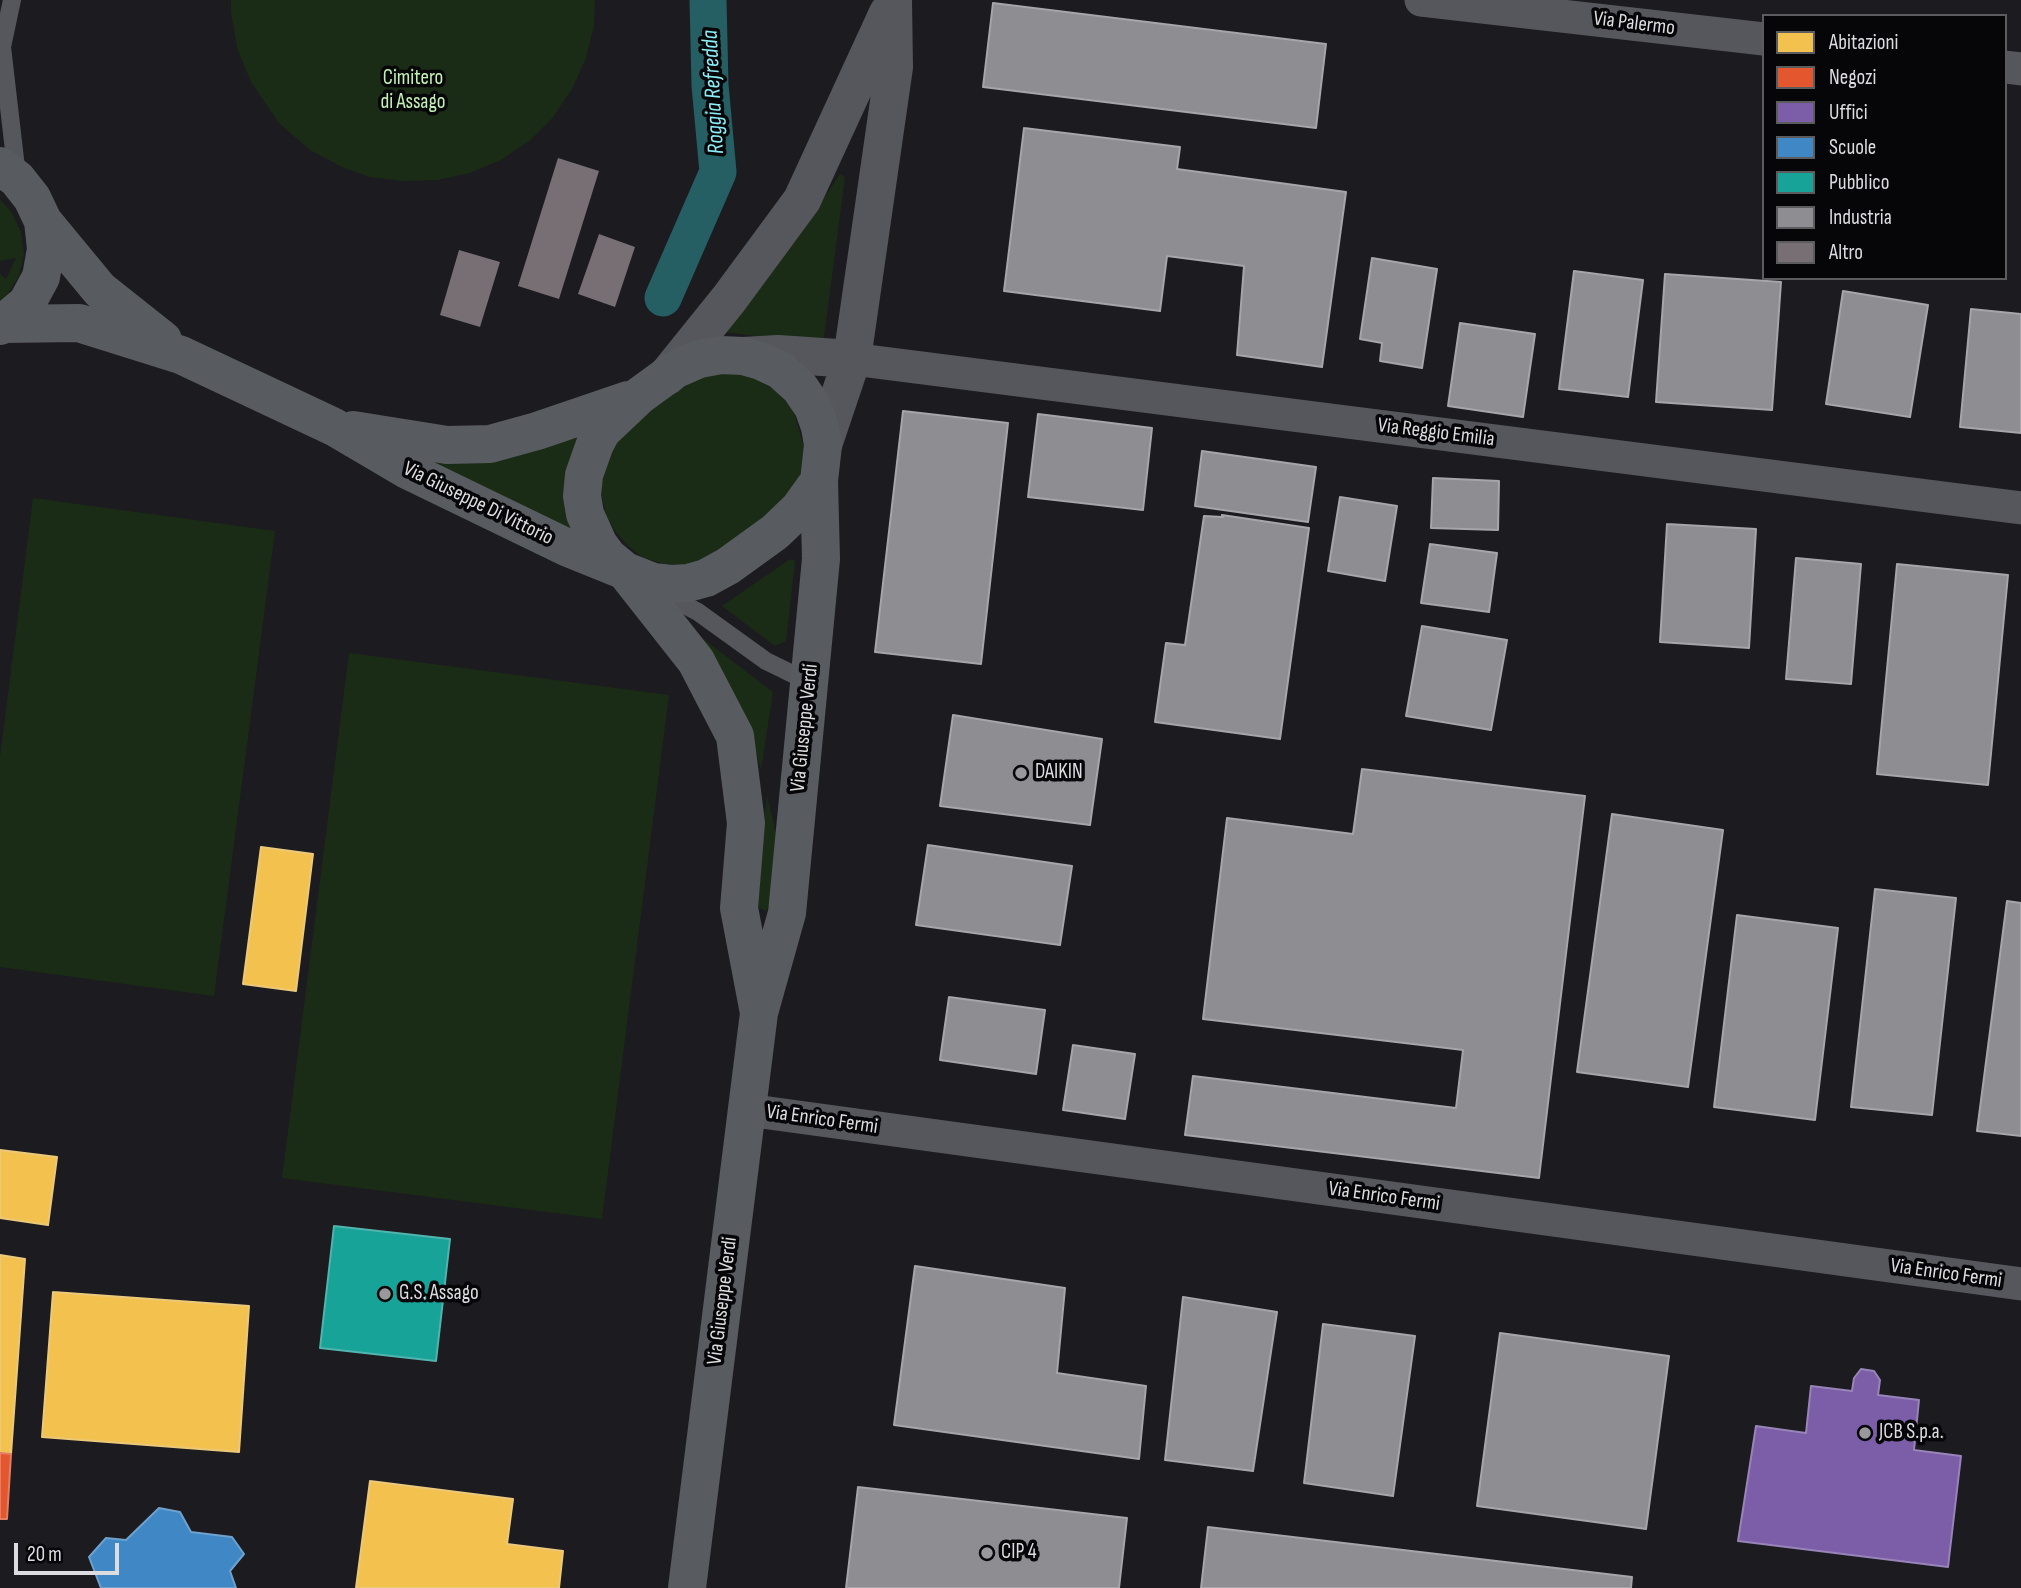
<!DOCTYPE html>
<style>
body{margin:0}
#map{position:relative;width:2021px;height:1588px;overflow:hidden;background:#1c1b1f;font-family:"Sofia Sans Condensed",sans-serif}
canvas{display:block}
.legend{position:absolute;left:1762px;top:14px;width:245px;height:266px;box-sizing:border-box;background:#060608;border:2px solid #5c5c5f;margin:0;padding:9px 12px;list-style:none;font-size:21px;color:#dddde1}
.legend li{display:flex;align-items:center;gap:14px;height:35px}
.legend b{width:35px;border:2px solid #5c5c5f}
.scale{position:absolute;left:14px;top:1543px;width:105px;height:32px;box-sizing:border-box;border:4px solid #dddde1;border-top:0;padding-left:9px;font-size:21px;line-height:24px;white-space:nowrap;color:#dddde1;-webkit-text-stroke:5px #060608;paint-order:stroke}
</style>
<div id="map">
<canvas width="2021" height="1588"></canvas>
<ul class="legend">
<li><b style="height:19px;background:#f2c14e"></b>Abitazioni</li>
<li><b style="height:19px;background:#e4572e"></b>Negozi</li>
<li><b style="height:19px;background:#7b5ea7"></b>Uffici</li>
<li><b style="height:19px;background:#3f88c5"></b>Scuole</li>
<li><b style="height:19px;background:#17a398"></b>Pubblico</li>
<li><b style="height:19px;background:#8d8d92"></b>Industria</li>
<li><b style="height:19px;background:#786f74"></b>Altro</li>
</ul>
<div class="scale">20 m</div>
</div>
<script>
const ctx = document.querySelector('canvas').getContext('2d');
ctx.lineJoin = 'round';
function fill(path, color) {
  ctx.fillStyle = color;
  ctx.fill(path, 'evenodd');
}
function toPath(rows) {
  const path = new Path2D();
  for (const r of rows) {
    path.moveTo(r[0], r[1]);
    for (let i = 2; i < r.length; i += 2) path.lineTo(r[i], r[i + 1]);
  }
  return path;
}
function stroke(path, color, width, dash) {
  ctx.strokeStyle = color;
  ctx.lineWidth = width;
  ctx.lineCap = dash ? 'butt' : 'round';
  ctx.setLineDash(dash || []);
  ctx.stroke(path);
}
function write(font, color, halo, rows, align = 'center') {
  ctx.font = font + ' "Sofia Sans Condensed",sans-serif';
  ctx.lineWidth = 7;
  ctx.setLineDash([]);
  ctx.textBaseline = 'middle';
  ctx.strokeStyle = halo;
  ctx.fillStyle = color;
  for (const [text, x, y, turn = 0] of rows) {
    ctx.save();
    ctx.translate(x, y);
    ctx.rotate((+turn || 0) * Math.PI / 180);
    ctx.textAlign = isNaN(turn) ? turn : align;
    if (halo) ctx.strokeText(text, 0, 0);
    ctx.fillText(text, 0, 0);
    ctx.restore();
  }
}
const green = toPath([
 [231,0,595,0,594,26,586,58,572,89,553,117,529,141,501,160,470,173,437,180,404,181,370,177,342,167,310,150,279,123,251,82,237,48,231,12],
 [840,174,845,177,823,345,719,331,797,239],
 [0,200,11,211,21,232,24,254,19,276,7,295,0,301,0,274,6,279,16,258,0,261],
 [720,373,750,376,775,390,793,409,804,448,803,464,799,480,779,509,704,561,684,565,664,564,642,557,627,545,615,531,606,515,602,498,601,476,607,455,625,428,696,378],
 [593,424,584,542,422,458],
 [33,498,275,531,214,996,0,967,0,757],
 [790,559,795,561,786,641,775,646,722,606],
 [689,628,773,692,761,770,751,732],
 [349,653,669,695,602,1219,282,1178],
 [767,795,779,846,769,906,766,911,754,905]
]);
const homes = toPath([
 [261,847,313,854,296,991,243,984,261,847],
 [0,1150,57,1157,48,1225,0,1218,0,1150],
 [0,1255,25,1259,11,1454,0,1453,0,1255],
 [53,1292,249,1306,239,1452,42,1437,53,1292],
 [370,1481,513,1499,507,1544,563,1551,559,1588,356,1588,370,1481]
]);
const shops = toPath([
 [0,1453,11,1454,7,1519,0,1519,0,1453]
]);
const offices = toPath([
 [1861,1369,1874,1371,1880,1380,1878,1395,1919,1400,1914,1450,1961,1456,1948,1567,1738,1541,1756,1426,1806,1433,1811,1386,1852,1391,1854,1378,1861,1369]
]);
const schools = toPath([
 [159,1508,180,1512,191,1532,232,1537,244,1554,230,1571,236,1588,101,1588,89,1557,106,1538,126,1540,159,1508]
]);
const public = toPath([
 [334,1226,450,1239,436,1361,320,1348,334,1226]
]);
const industry = toPath([
 [993,3,1326,44,1316,128,983,87,993,3],
 [1024,128,1180,147,1177,169,1346,192,1322,367,1237,355,1244,266,1167,256,1160,311,1004,291,1024,128],
 [1372,258,1437,269,1422,368,1380,361,1382,343,1360,339,1372,258],
 [1574,271,1643,280,1628,397,1559,389,1574,271],
 [1665,274,1781,282,1772,410,1656,402,1665,274],
 [1843,291,1928,305,1910,417,1826,404,1843,291],
 [1971,309,2021,314,2021,433,1960,427,1971,309],
 [1460,323,1535,334,1523,417,1448,406,1460,323],
 [903,411,1008,423,981,664,875,652,903,411],
 [1038,414,1152,428,1143,510,1028,497,1038,414],
 [1202,451,1316,467,1308,522,1195,506,1202,451],
 [1433,478,1499,481,1498,530,1431,528,1433,478],
 [1340,497,1397,506,1385,581,1328,571,1340,497],
 [1222,515,1309,528,1280,739,1155,722,1166,643,1185,645,1204,516,1223,517,1222,515],
 [1667,524,1756,529,1749,648,1660,642,1667,524],
 [1430,544,1497,553,1489,612,1421,603,1430,544],
 [1796,558,1861,564,1851,684,1786,679,1796,558],
 [1897,564,2008,575,1988,785,1877,774,1897,564],
 [1422,626,1507,640,1491,730,1406,716,1422,626],
 [953,715,1102,739,1090,825,940,806,953,715],
 [1362,769,1585,796,1539,1178,1185,1135,1193,1076,1456,1108,1463,1050,1203,1019,1227,818,1353,834,1362,769],
 [1612,814,1723,830,1688,1087,1577,1072,1612,814],
 [928,845,1072,866,1060,945,916,925,928,845],
 [1875,889,1956,898,1932,1115,1851,1107,1875,889],
 [2007,901,2021,903,2021,1136,1977,1131,2007,901],
 [1737,915,1838,928,1815,1120,1714,1107,1737,915],
 [949,997,1045,1010,1036,1074,940,1060,949,997],
 [1073,1045,1135,1054,1125,1119,1063,1110,1073,1045],
 [915,1266,1065,1288,1057,1373,1146,1386,1139,1459,894,1425,915,1266],
 [1183,1297,1277,1312,1253,1471,1165,1460,1183,1297],
 [1323,1324,1415,1336,1393,1496,1304,1483,1323,1324],
 [1500,1333,1669,1356,1646,1529,1477,1506,1500,1333],
 [858,1487,1127,1518,1119,1588,846,1588,858,1487],
 [1208,1527,1632,1577,1631,1588,1201,1588,1208,1527]
]);
const canal = toPath([
 [663,298,718,172,710,85,708,0]
]);
const building = toPath([
 [558,158,599,171,559,299,518,286],
 [599,234,635,247,615,307,578,294],
 [459,250,500,262,480,327,440,315]
]);
const service = toPath([
 [12,0,2,47,17,176],
 [658,591,698,612,766,661,809,682]
]);
const minor = toPath([
 [1421,0,1764,39],
 [2005,67,2021,69],
 [852,359,2021,508],
 [747,1110,2021,1284]
]);
const tertiary = toPath([
 [743,356,778,354,852,359],
 [667,376,729,299,802,200,888,13],
 [823,445,852,359,894,67,893,0]
]);
const secondary = toPath([
 [0,166,17,179,32,198,43,221,46,249,41,277,27,303,0,326],
 [43,221,100,290,163,340],
 [4,324,79,323,181,355,334,427,407,470,568,548,625,571,696,661,735,736,746,823,739,908,759,1013],
 [721,355,743,356,761,361,780,370,800,388,813,407,820,427,823,445,819,481,799,509,775,532,728,566,706,578,688,583,671,584,653,582,625,571,608,557,599,545,585,514,582,496,584,475,595,444,602,431,639,396,676,369,699,359,721,355],
 [353,430,447,445,490,444,537,431,628,400],
 [687,1588,759,1013,787,913,821,559,819,481]
]);
const markers = [
 [1021,773,7,"#99999d"],
 [385,1294,7,"#99999d"],
 [1865,1433,7,"#99999d"],
 [987,1553,7,"#99999d"]
];
const streetNames = [
 ["Via Palermo",1634,24,7],
 ["Via Reggio Emilia",1436,433,7],
 ["Via Giuseppe Di Vittorio",478,504,26],
 ["Via Giuseppe Verdi",805,728,-84],
 ["Via Enrico Fermi",822,1120,8],
 ["Via Enrico Fermi",1384,1197,8],
 ["Via Enrico Fermi",1946,1274,8],
 ["Via Giuseppe Verdi",723,1301,-83]
];
const parkNames = [
 ["Cimitero",413,79],
 ["di Assago",413,103]
];
const poiNames = [
 ["DAIKIN",1035,773],
 ["G.S. Assago",399,1294],
 ["JCB S.p.a.",1879,1433],
 ["CIP 4",1001,1553]
];
const waterNames = [
 ["Roggia Refredda",714,92,-93]
];
fill(green, '#1b2c16');
fill(homes, '#f2c14e');
stroke(homes, '#ecc97a', 2);
fill(shops, '#e4572e');
stroke(shops, '#e27f64', 2);
fill(offices, '#7b5ea7');
stroke(offices, '#9884b8', 2);
fill(schools, '#3f88c5');
stroke(schools, '#6ea2cd', 2);
fill(public, '#17a398');
stroke(public, '#52b4ae', 2);
fill(industry, '#8d8d92');
stroke(industry, '#a5a5aa', 2);
stroke(canal, '#255e63', 37);
fill(building, '#786f74');
stroke(service, '#56575d', 18);
stroke(minor, '#56575d', 33);
stroke(tertiary, '#56575d', 38);
stroke(secondary, '#585b60', 38);
for (const [x, y, r, color] of markers) {
  const dot = new Path2D();
  dot.arc(x, y, r, 0, 2 * Math.PI);
  ctx.fillStyle = color;
  ctx.fill(dot);
  stroke(dot, '#060608', 2.5);
}
write('21px', '#dddde1', '#060608', streetNames);
write('21px', '#c4f2b6', '#060608', parkNames);
write('21px', '#dddde1', '#060608', poiNames, 'left');
write('italic 23px', '#8beef7', '#060608', waterNames);
</script>
